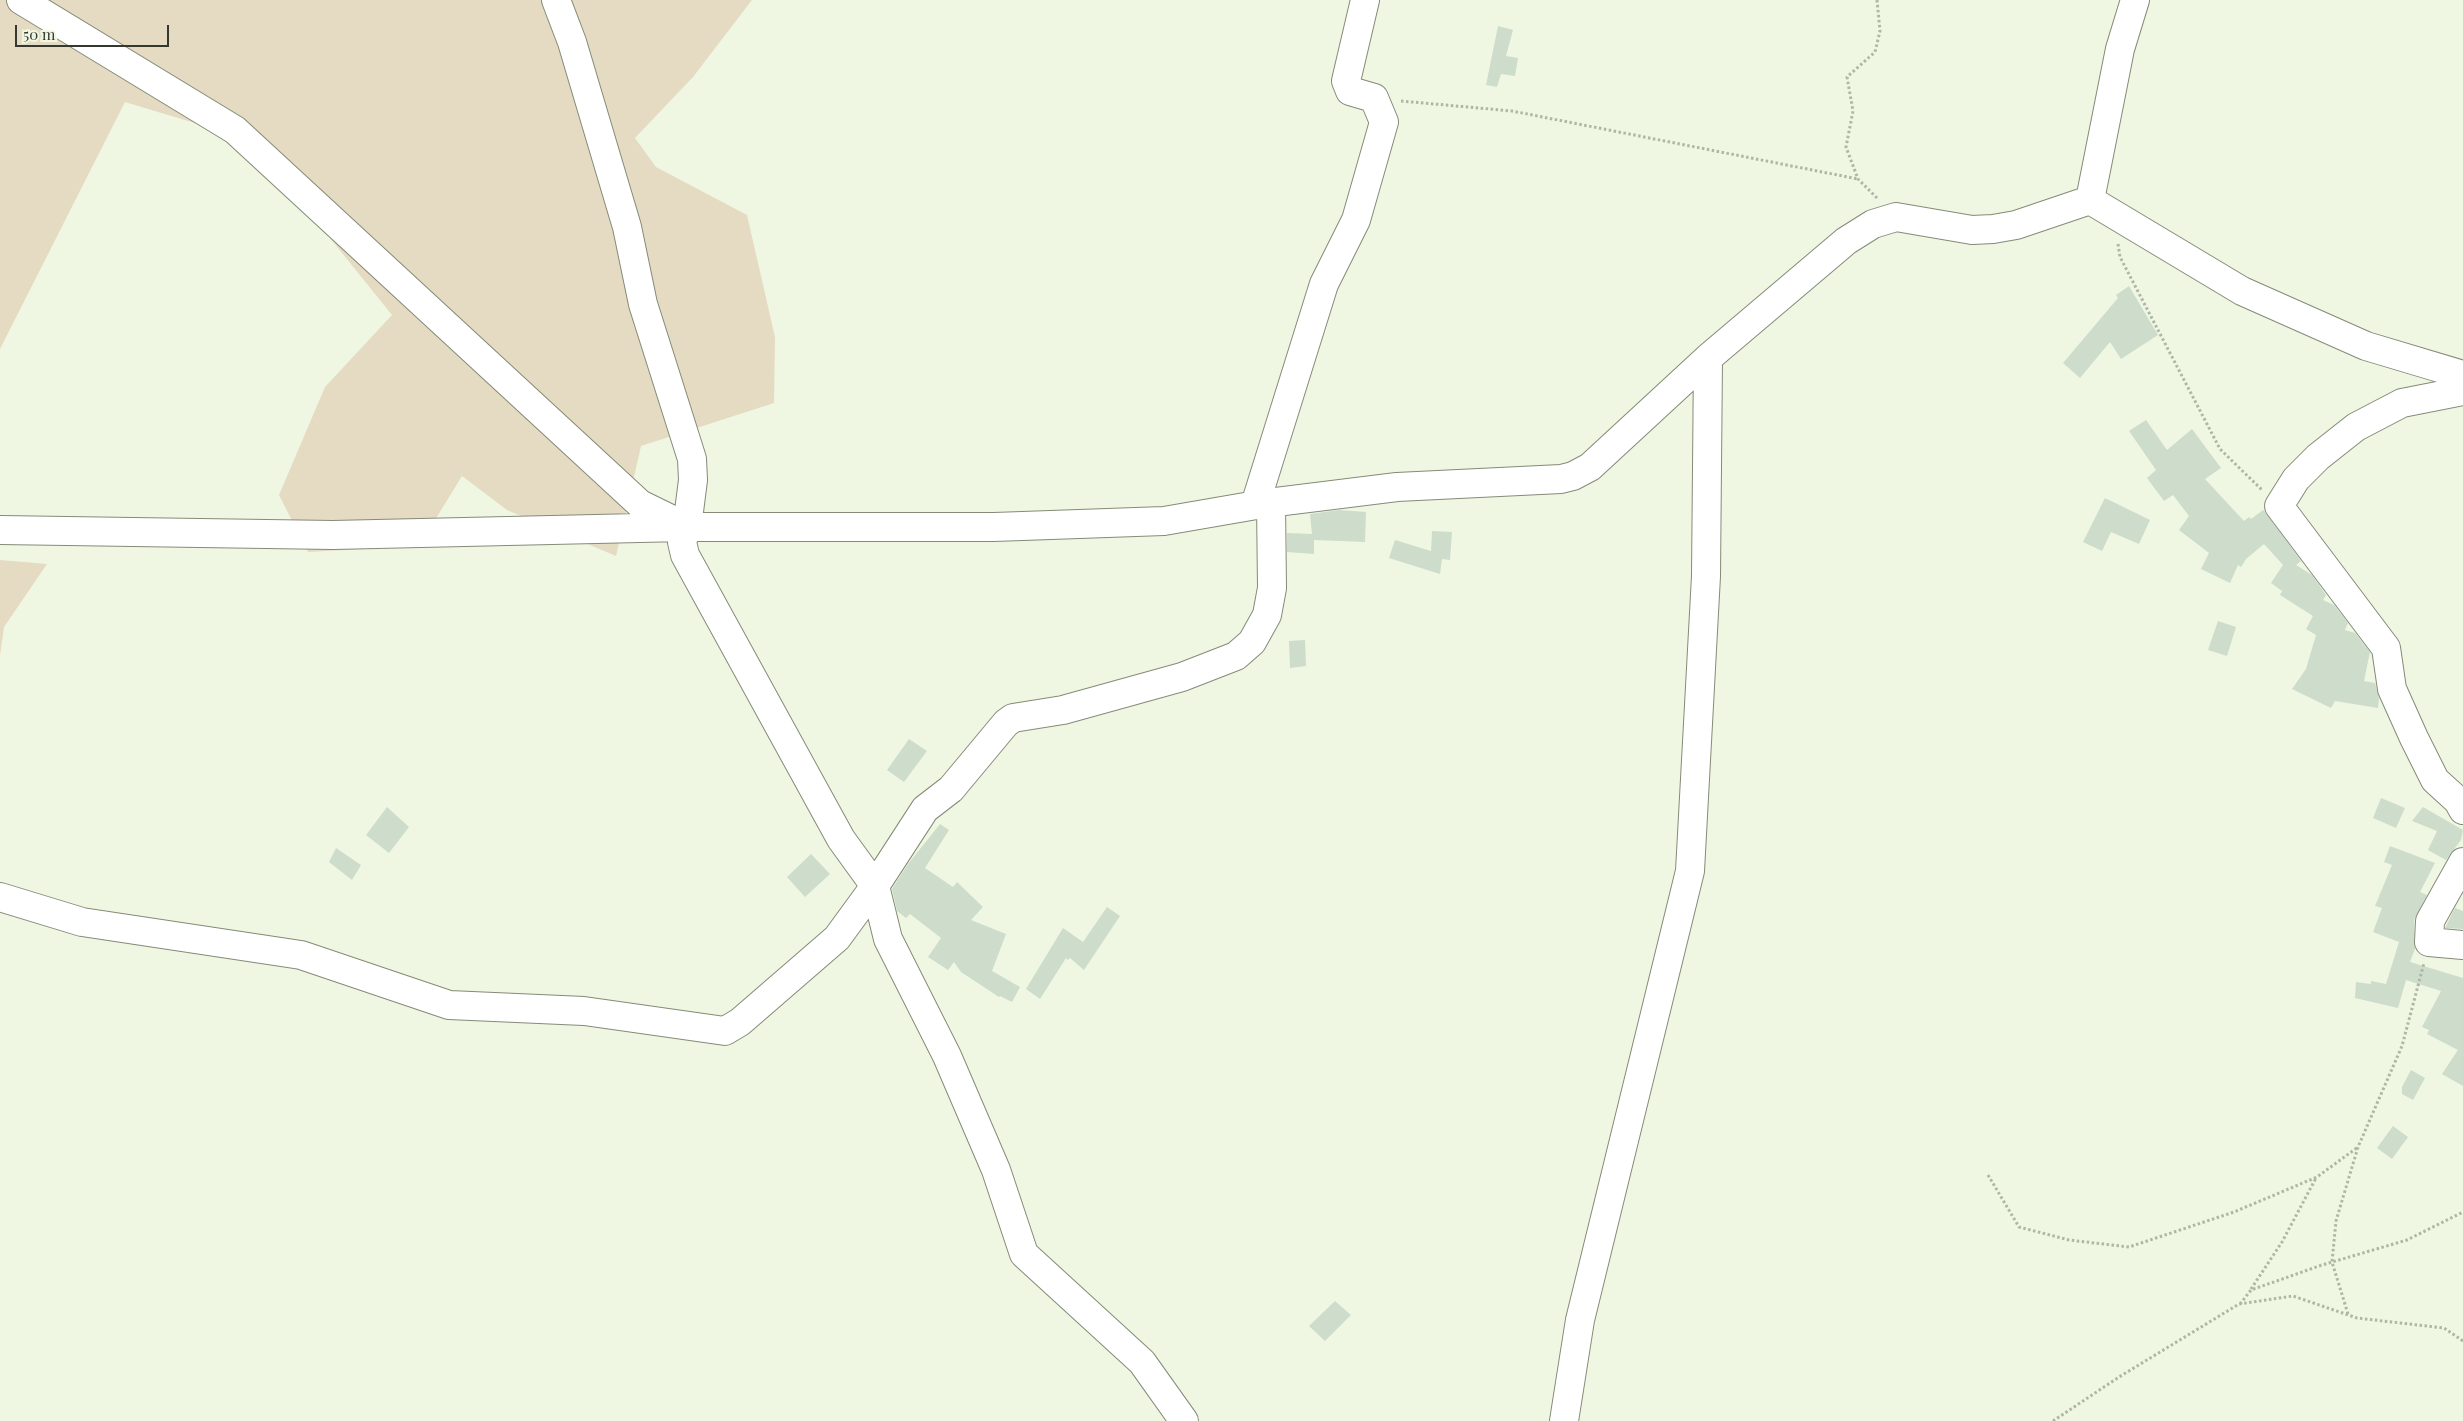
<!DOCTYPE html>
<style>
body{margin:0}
#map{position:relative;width:2463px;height:1421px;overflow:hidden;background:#eff7e2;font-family:"Playfair Display",serif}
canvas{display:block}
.scale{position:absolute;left:15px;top:25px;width:154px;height:22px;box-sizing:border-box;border:2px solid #35382f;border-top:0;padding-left:6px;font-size:15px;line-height:18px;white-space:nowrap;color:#35382f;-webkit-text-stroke:4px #eff7e2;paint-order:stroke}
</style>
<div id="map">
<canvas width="2463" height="1421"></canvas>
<div class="scale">50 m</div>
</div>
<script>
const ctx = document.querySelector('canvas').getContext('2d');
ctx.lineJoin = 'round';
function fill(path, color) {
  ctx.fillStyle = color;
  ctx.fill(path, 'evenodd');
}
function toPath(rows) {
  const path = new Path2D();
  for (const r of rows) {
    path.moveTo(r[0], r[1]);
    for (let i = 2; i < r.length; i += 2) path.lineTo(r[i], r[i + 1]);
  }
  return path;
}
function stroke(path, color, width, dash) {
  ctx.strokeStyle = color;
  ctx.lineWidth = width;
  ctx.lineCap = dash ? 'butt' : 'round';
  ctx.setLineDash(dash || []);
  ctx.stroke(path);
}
const green = toPath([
 [0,0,752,0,693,77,635,138,656,167,747,215,775,337,774,403,641,446,616,556,507,510,462,476,419,546,308,552,279,495,325,387,392,315,251,140,125,102,0,349],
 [0,560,47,564,4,627,0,656]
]);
const building = toPath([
 [1498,26,1513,30,1506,56,1518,58,1515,76,1501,74,1497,87,1486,85],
 [2129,286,2158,335,2121,359,2110,342,2080,378,2063,363,2118,298,2116,295],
 [2146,420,2167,450,2192,429,2221,468,2205,479,2244,521,2249,517,2251,519,2263,510,2265,512,2301,561,2296,565,2312,575,2326,595,2323,600,2334,605,2348,623,2345,630,2355,633,2370,652,2364,681,2375,683,2379,698,2378,708,2335,701,2331,708,2292,689,2306,669,2316,635,2306,629,2313,616,2280,595,2282,591,2271,583,2283,565,2264,544,2246,559,2241,567,2238,565,2230,583,2201,569,2209,553,2179,530,2189,516,2173,495,2164,501,2147,478,2156,470,2129,431],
 [2105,498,2150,520,2139,544,2111,532,2102,551,2083,542],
 [1339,510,1366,512,1365,542,1314,540,1314,554,1287,552,1287,533,1312,534,1310,514],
 [1432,531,1452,532,1450,560,1442,559,1440,574,1389,558,1395,540,1431,551],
 [2218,621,2236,627,2227,656,2208,650],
 [1305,640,1306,666,1290,668,1289,641],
 [909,739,927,751,904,782,887,770],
 [2381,798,2405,808,2396,828,2373,818],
 [387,807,409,827,389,853,366,835],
 [2423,807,2463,830,2461,840,2446,860,2428,850,2437,831,2412,821],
 [940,824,949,830,925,868,953,887,957,882,983,907,971,920,1006,934,992,971,1020,987,1012,1002,1000,996,999,997,961,972,954,962,948,970,928,957,941,938,910,914,906,918,897,911,892,889,908,864],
 [2390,846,2435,863,2420,892,2427,895,2414,920,2415,949,2410,962,2463,978,2463,1086,2442,1074,2458,1050,2427,1034,2429,1030,2422,1027,2441,991,2406,980,2398,1008,2355,998,2356,982,2371,984,2371,981,2386,984,2399,942,2373,932,2382,908,2375,906,2392,865,2384,862],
 [336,848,361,865,352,880,329,862],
 [811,854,830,874,805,897,787,877],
 [1107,907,1120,916,1084,970,1070,958,1068,960,1066,958,1040,999,1026,989,1063,928,1083,942],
 [2455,908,2463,911,2463,929,2445,928],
 [2411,1070,2425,1078,2413,1100,2402,1094,2402,1087],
 [2393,1126,2408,1137,2392,1159,2377,1148],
 [1335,1301,1351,1315,1325,1341,1309,1326]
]);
const path = toPath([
 [1877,0,1880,31,1875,52,1847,77,1853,111,1846,147,1858,179,1878,199],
 [1401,101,1512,111,1858,179],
 [2118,244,2120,257,2220,449,2262,490],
 [1988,1175,2019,1227,2069,1240,2129,1247,2234,1212,2317,1177,2358,1147],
 [2251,1289,2282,1242,2316,1178],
 [2240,1304,2251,1290,2322,1265,2407,1240,2463,1212],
 [2348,1314,2332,1262,2336,1221,2358,1147,2402,1046,2424,963],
 [2053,1421,2119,1377,2239,1304,2293,1296,2357,1318,2444,1328,2463,1341]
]);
const minor = toPath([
 [21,0,235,130,640,504,687,527,994,527,1164,521,1268,503,1397,487,1561,479,1573,476,1590,467,1708,358,1846,241,1873,224,1896,217,1972,230,1993,229,2016,225,2090,200,2242,291,2366,346,2463,375],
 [556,0,572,42,627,227,643,304,692,459,693,480,687,527,682,542,685,555,841,839,875,886,888,939,947,1056,996,1170,1024,1254,1142,1362,1184,1421],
 [2090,200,2120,49,2135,0],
 [2463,391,2402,403,2356,427,2318,457,2296,479,2279,506,2386,648,2392,689,2414,738,2435,780,2458,801,2463,810],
 [1255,505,1324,284,1356,220,1384,122,1374,98,1350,91,1346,81,1365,0],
 [0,530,333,535,683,527],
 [2463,862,2430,921,2429,942,2463,945],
 [0,897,82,922,301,955,449,1005,584,1011,725,1031,740,1022,837,938,875,886,925,809,951,789,1006,723,1013,718,1063,710,1182,677,1236,656,1252,642,1267,615,1272,588,1271,503],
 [1564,1421,1580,1320,1690,871,1706,576,1708,358]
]);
fill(green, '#e5dac2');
fill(building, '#cddccb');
stroke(minor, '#848b78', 30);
stroke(path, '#afb6a5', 3, [2.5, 2.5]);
stroke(minor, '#fff', 28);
</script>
